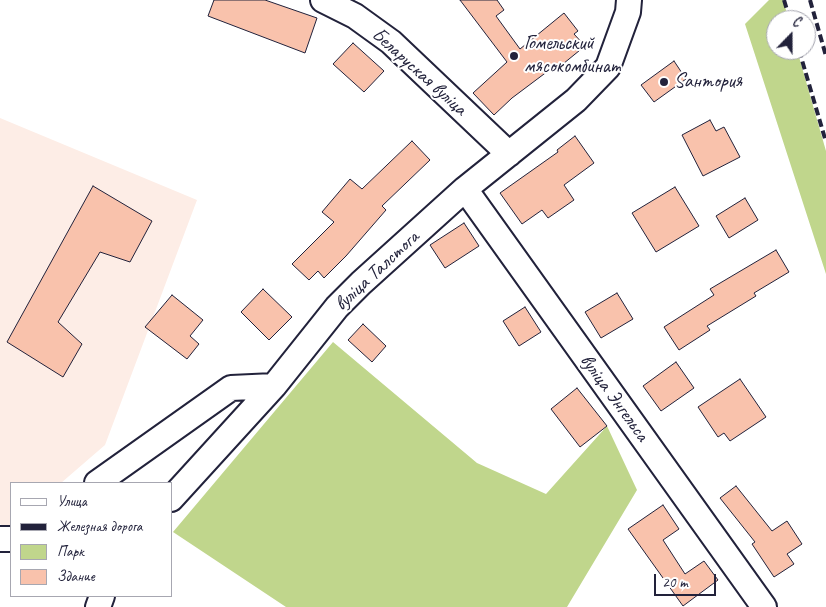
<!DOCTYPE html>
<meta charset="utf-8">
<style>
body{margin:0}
#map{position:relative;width:826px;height:607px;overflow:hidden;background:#fff;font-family:Caveat,sans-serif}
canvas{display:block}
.legend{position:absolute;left:10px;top:482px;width:162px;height:115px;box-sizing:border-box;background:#fff;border:1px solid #a7a7b1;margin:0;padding:6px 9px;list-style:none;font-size:15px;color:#22223b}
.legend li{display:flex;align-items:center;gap:10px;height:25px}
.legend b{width:25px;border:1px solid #a7a7b1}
.north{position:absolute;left:766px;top:10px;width:50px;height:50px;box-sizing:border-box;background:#fff;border:1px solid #a7a7b1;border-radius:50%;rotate:22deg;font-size:14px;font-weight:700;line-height:20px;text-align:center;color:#22223b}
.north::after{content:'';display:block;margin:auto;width:18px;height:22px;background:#22223b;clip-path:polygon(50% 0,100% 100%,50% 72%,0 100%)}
.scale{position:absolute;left:654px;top:574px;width:62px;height:22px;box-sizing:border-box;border:2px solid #22223b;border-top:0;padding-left:6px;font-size:15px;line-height:18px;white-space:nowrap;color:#22223b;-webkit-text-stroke:4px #fff;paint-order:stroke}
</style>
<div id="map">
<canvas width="826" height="607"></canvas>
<ul class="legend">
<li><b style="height:6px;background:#fff"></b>Улица</li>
<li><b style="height:6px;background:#22223b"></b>Железная дорога</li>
<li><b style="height:14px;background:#c0d68c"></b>Парк</li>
<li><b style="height:14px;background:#f9c2ac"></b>Здание</li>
</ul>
<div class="north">С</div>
<div class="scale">20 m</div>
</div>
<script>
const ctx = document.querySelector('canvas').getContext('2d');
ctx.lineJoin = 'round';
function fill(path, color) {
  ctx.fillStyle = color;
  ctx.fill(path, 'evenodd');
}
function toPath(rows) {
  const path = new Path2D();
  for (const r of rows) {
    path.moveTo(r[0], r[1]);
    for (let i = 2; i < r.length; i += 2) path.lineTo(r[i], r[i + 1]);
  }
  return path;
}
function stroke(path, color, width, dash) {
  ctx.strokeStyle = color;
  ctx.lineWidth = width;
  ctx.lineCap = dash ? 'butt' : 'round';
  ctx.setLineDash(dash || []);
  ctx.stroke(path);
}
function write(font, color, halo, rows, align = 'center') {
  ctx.font = font + ' Caveat,sans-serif';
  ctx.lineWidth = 4;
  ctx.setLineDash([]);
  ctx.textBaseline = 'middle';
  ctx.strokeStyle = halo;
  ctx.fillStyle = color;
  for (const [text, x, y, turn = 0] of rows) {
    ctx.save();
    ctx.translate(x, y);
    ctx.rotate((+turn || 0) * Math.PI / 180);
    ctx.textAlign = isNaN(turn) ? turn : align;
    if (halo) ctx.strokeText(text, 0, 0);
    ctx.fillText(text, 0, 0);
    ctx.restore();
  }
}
const built = toPath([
 [0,118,197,200,105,445,61,483,11,483,11,526,8,529,0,524]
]);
const green = toPath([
 [769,0,783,0,789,20,776,20,776,50,797,50,826,151,826,274,745,24],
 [333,342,477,463,546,494,607,426,637,490,567,607,286,607,173,532]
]);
const building = toPath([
 [214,0,265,0,317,18,305,53,208,16,214,0],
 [460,0,497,0,504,10,496,16,520,49,564,13,578,31,574,34,585,46,558,68,556,65,512,98,494,115,473,93,507,62,460,0],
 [353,43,384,71,364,92,333,64,353,43],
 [674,61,686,79,654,102,641,85,674,61],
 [710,120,716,131,724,127,740,157,703,176,682,135,710,120],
 [575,136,594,163,564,185,574,200,548,218,542,210,522,224,500,193,558,152,557,150,575,136],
 [412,141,430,160,382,206,386,210,346,256,324,278,318,271,309,280,292,264,334,222,322,212,350,179,362,189,412,141],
 [93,186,152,221,130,262,100,252,58,322,82,344,63,377,7,342,93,186],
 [675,187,699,226,656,252,632,213,675,187],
 [745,198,758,220,729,238,716,216,745,198],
 [464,223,479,246,445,268,430,245,464,223],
 [776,250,789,272,754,293,756,296,707,326,710,330,679,350,664,327,714,295,710,289,776,250],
 [263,289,292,317,269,340,241,312,263,289],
 [617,293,633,319,601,338,585,312,617,293],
 [172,295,203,320,190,336,199,344,187,359,145,327,172,295],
 [525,307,541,332,519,346,503,321,525,307],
 [363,324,386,346,372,362,348,340,363,324],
 [676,362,694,388,661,411,643,386,676,362],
 [740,379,766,417,730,441,724,433,718,437,698,407,740,379],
 [577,388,607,426,580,447,551,409,577,388],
 [736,486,772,531,787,521,802,544,787,554,794,564,774,577,752,544,755,542,720,498,736,486],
 [663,505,679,529,663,540,685,574,704,561,718,580,683,606,628,529,663,505]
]);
const minor = toPath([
 [323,0,355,16,391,42,509,154],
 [465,189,764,607],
 [97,483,231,388,274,386],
 [171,499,274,386,337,307,361,283,465,189,576,100,608,67,628,12,629,0],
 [0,539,11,539],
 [98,607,102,596]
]);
const rail = toPath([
 [784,0,790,20],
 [810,0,826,56],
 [799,50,826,142]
]);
const markers = [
 [514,56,5,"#22223b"],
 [664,82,5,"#22223b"]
];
const poiNames = [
 ["Гомельский",524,44],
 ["мясокомбинат",524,67],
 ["Sантория",674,82]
];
const streetNames = [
 ["Беларуская вуліца",419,72,42],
 ["вуліца Талстога",377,271,-43],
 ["вуліца Энгельса",614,398,54]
];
fill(built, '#fdede6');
fill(green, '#c0d68c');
fill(building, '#f9c2ac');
stroke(building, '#22223b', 1);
stroke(minor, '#22223b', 28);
stroke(minor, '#fff', 24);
stroke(rail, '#22223b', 4, [8, 4]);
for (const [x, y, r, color] of markers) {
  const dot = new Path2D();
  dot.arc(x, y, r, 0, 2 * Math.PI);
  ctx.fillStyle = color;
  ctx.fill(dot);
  stroke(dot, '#fff', 2);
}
write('20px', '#22223b', '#fff', poiNames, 'left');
write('20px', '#22223b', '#fff', streetNames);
</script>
